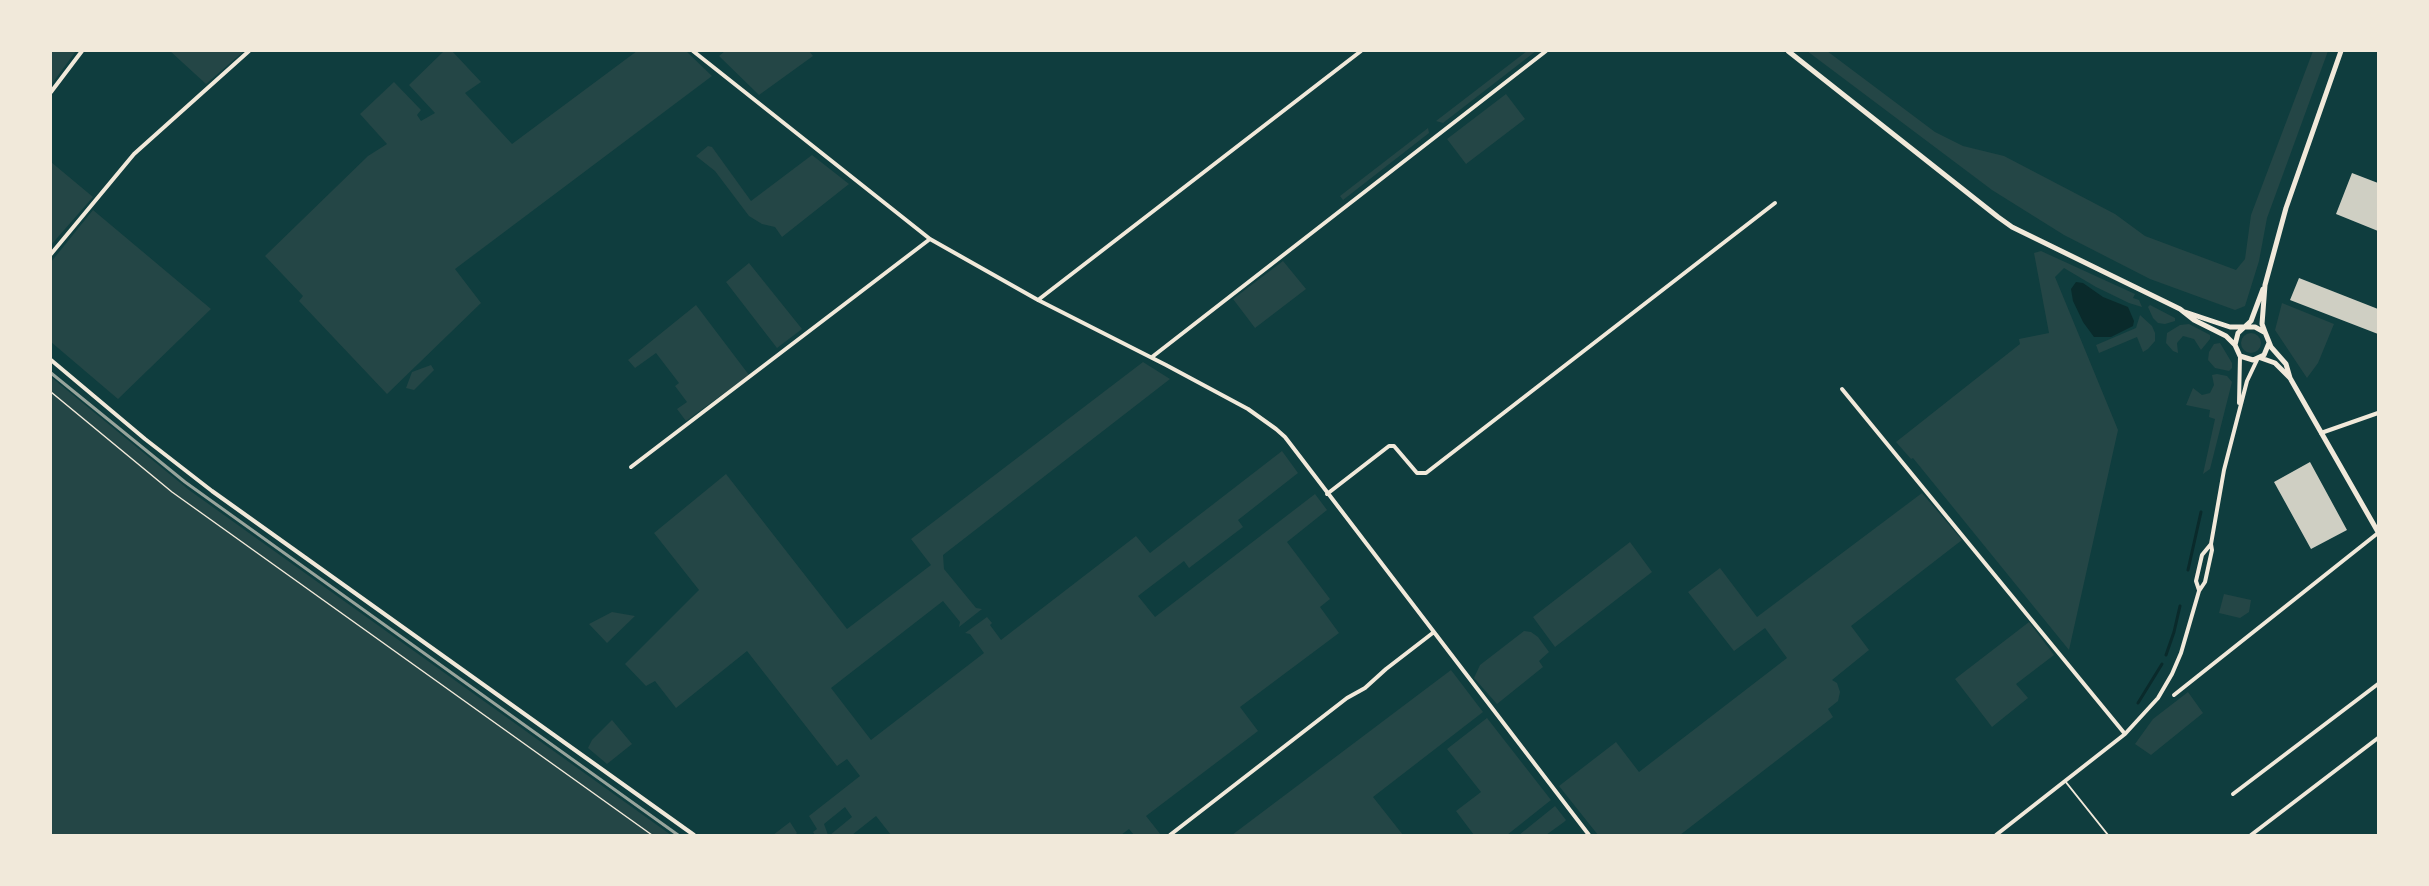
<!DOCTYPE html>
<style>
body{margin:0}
#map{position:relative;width:2429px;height:886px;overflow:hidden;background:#0f3d3e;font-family:"PT Sans Narrow",sans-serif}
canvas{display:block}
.frame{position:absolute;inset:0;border:52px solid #f1e9da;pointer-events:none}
</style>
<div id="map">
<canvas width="2429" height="886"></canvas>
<div class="frame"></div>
</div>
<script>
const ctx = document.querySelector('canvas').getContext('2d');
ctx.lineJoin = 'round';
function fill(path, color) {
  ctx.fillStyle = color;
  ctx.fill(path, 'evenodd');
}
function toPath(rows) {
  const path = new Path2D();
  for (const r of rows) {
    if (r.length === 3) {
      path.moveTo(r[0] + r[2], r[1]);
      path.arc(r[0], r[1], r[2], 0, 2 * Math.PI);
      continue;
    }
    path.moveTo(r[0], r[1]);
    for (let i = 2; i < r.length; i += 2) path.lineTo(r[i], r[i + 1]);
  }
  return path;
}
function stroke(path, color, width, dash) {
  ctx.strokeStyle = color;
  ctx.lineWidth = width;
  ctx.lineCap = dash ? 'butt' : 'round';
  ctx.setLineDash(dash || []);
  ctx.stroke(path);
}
const green = toPath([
 [51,51,76,51,51,85],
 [170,51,244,51,206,84],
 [444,51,452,51,481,82,465,93,512,144,637,51,686,51,712,76,455,269,481,303,387,394,299,301,303,296,265,256,368,156,387,144,360,114,394,82,421,110,417,115,421,121,435,113,409,85],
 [725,51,809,51,813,56,759,95,719,56],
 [1527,51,1536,51,1443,123,1436,121],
 [1807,51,1827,51,1935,132,1963,146,2004,156,2115,214,2145,236,2236,270,2245,259,2251,215,2313,51,2328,51,2267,218,2259,261,2245,306,2235,310,2150,279,2064,235,1992,190],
 [1506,94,1525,119,1466,164,1447,139],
 [1428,128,1429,133,1343,200,1340,196],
 [708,146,712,147,751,201,812,155,849,184,782,237,775,227,762,224,749,216,715,171,696,156],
 [51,162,93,197,51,245],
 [93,210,211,309,118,399,51,342,51,262],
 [2041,251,2135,294,2133,298,2139,300,2142,307,2129,303,2096,287,2064,268,2055,277,2118,430,2069,650,1913,458,1911,459,1896,442,2020,344,2019,339,2049,333,2034,253],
 [1283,261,1306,289,1255,328,1233,299],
 [749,263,802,329,777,348,726,282],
 [2282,303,2334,324,2318,363,2307,378,2275,330],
 [696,305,749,375,686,421,677,409,687,402,675,386,679,383,656,353,635,368,628,360],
 [2150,305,2175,318,2175,321,2165,324,2158,323,2153,318,2148,307],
 [2140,315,2152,326,2155,333,2155,341,2148,349,2143,352,2137,337,2099,353,2096,345,2136,328],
 [2189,324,2210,335,2210,339,2201,350,2194,339,2183,336,2177,343,2178,353,2173,351,2166,343,2167,333,2180,325],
 [2251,343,10],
 [2220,343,2232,363,2232,368,2229,371,2215,368,2208,360,2209,352,2214,344],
 [1143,362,1170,379,943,555,944,569,976,608,982,609,959,627,960,622,943,601,831,688,871,740,984,653,970,634,965,633,987,617,992,623,990,625,1001,640,1136,536,1150,553,1282,451,1298,473,1238,520,1243,527,1189,568,1184,561,1138,596,1155,617,1315,494,1327,510,1287,542,1330,599,1320,607,1339,633,1240,707,1258,731,1146,816,1161,835,1134,835,1129,829,1121,835,891,835,876,816,852,835,830,835,852,817,845,807,824,824,828,835,815,835,813,832,817,829,809,816,860,776,847,759,837,766,747,651,676,708,655,681,646,686,625,664,699,590,654,533,726,474,847,629,931,565,911,539],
 [431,365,434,370,414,390,406,388,412,372],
 [2217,374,2227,376,2232,382,2210,469,2203,474,2215,419,2209,417,2210,410,2186,405,2193,388,2202,395,2210,393,2214,385,2212,375],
 [51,377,189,490,671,835,51,835],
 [1922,493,1962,540,1851,626,1869,650,1832,680,1837,683,1840,692,1838,701,1828,709,1833,717,1680,835,1598,835,1559,786,1616,742,1639,772,1787,658,1765,628,1734,651,1688,592,1720,568,1757,617],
 [1630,542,1652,572,1555,647,1533,617],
 [2224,594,2251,600,2249,612,2240,618,2219,613],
 [612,612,635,616,607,643,589,624],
 [2029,622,2054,655,2016,684,2028,698,1992,727,1955,679],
 [1524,631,1531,632,1538,637,1549,652,1539,661,1543,667,1497,704,1474,678,1480,665],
 [1451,670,1483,712,1373,797,1403,835,1232,835],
 [2188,692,2203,713,2151,755,2135,744,2153,719],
 [1487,718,1551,800,1507,835,1474,835,1456,811,1481,792,1447,749],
 [612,720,632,744,607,764,588,748,592,740],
 [1555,806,1566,820,1564,822,1546,835,1519,835],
 [790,822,797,833,795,835,773,835]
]);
const water = toPath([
 [2076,282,2083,283,2103,297,2128,307,2134,321,2133,326,2111,337,2094,337,2083,322,2073,301,2071,289]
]);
const stream = toPath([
 [2188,570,2201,512],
 [2166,655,2174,632,2180,606],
 [2138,703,2162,664]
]);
const building = toPath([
 [2352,173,2378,183,2378,231,2336,214],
 [2299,278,2378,309,2378,334,2290,300],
 [2310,462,2347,530,2311,549,2274,482]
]);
const path = toPath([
 [51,392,172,492,652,835]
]);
const service = toPath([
 [2065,781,2108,835]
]);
const minor = toPath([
 [693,51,930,239,1038,300,1166,365,1248,409,1276,429,1285,437,1589,835],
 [51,92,82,51],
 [51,254,134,154,249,51],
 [1038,300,1361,51],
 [1152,357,1546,51],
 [51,360,145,439,212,491,694,835],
 [1842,389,2125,734],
 [2239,403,2240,356],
 [2321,433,2378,413],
 [631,467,930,239],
 [1327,494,1389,446,1394,446,1417,473,1426,473,1775,203],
 [2199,590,2196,581,2202,555,2211,544],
 [2174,695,2378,533],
 [2233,794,2378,684],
 [1170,835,1347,698,1365,688,1386,669,1434,632],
 [1996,835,2125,734,2158,698,2172,674,2181,653,2199,591,2205,582,2212,550,2211,544,2224,470,2247,381,2257,360],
 [2251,835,2378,738]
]);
const tertiary = toPath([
 [1788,51,1998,217,2012,227,2180,309,2194,320,2226,336,2235,345],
 [2263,289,2251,321,2238,333,2235,345,2240,356,2253,360,2264,355,2269,343],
 [2185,312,2230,327,2255,327,2264,332],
 [2261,358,2275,363,2290,378,2378,532],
 [2290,378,2286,364,2271,347,2265,332,2262,324,2265,285,2286,208,2341,51]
]);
const rail = toPath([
 [51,373,185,482,678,835]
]);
fill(green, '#244646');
fill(water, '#0a2a2b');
stroke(stream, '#0a2a2b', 3);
fill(building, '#cfcfc3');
stroke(path, '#f1e9da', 1.5);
stroke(service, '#f1e9da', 2);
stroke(minor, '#f1e9da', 4);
stroke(tertiary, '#f1e9da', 5);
stroke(rail, '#97a49c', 3);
</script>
